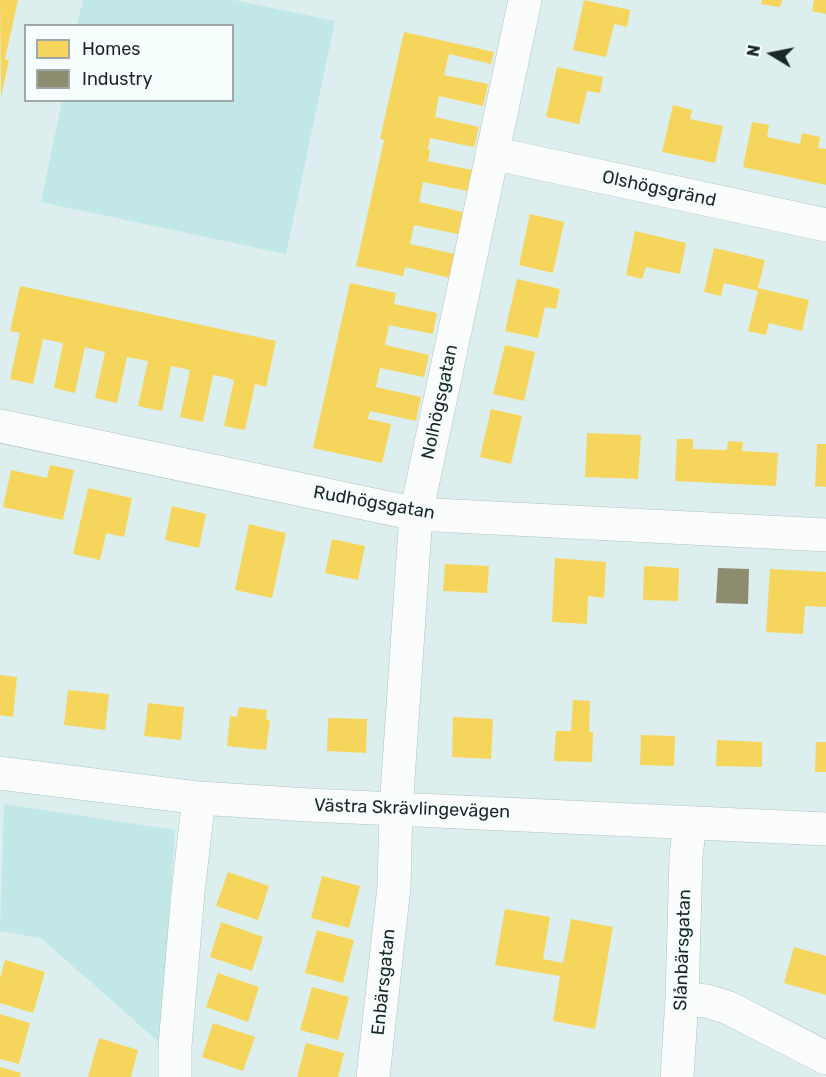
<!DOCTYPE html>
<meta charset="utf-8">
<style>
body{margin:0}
#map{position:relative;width:826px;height:1077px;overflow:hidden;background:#dcefee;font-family:Rubik,sans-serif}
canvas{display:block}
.legend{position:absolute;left:24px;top:24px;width:210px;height:78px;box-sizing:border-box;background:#f7fefe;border:2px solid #9fa8a8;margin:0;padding:8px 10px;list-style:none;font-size:18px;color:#1a2727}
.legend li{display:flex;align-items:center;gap:12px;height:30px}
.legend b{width:30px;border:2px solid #9fa8a8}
.north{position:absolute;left:742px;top:24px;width:60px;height:60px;-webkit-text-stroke:4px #f7fefe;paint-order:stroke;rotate:280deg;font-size:16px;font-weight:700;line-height:24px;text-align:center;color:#1a2727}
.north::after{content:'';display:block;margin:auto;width:21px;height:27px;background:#1a2727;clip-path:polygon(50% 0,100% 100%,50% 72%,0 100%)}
</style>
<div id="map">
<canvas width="826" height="1077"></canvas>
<ul class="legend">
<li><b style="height:16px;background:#f6d55c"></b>Homes</li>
<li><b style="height:16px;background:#8c8c6e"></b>Industry</li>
</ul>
<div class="north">N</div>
</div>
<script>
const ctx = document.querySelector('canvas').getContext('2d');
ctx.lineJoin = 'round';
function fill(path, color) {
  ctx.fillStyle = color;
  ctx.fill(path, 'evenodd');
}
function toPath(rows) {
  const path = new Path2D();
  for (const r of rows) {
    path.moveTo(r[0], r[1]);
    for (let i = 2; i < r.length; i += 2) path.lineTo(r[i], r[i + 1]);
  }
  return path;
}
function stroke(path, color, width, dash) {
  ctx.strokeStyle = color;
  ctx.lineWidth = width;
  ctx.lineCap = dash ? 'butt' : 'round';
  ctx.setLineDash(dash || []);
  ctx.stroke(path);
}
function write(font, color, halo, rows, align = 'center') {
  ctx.font = font + ' Rubik,sans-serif';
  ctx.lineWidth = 6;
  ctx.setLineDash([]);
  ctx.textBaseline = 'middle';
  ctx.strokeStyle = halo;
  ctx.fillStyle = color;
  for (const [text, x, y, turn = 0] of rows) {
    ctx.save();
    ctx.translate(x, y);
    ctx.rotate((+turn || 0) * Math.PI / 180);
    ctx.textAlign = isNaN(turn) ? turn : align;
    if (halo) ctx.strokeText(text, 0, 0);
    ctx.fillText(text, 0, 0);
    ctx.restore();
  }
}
const green = toPath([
 [83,0,234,0,335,21,286,254,41,202,62,101,232,100,232,26,77,25],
 [4,804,175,830,161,1044,41,938,0,931]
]);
const homes = toPath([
 [0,0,18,0,5,59,9,60,1,97],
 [584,0,630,10,627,27,614,24,606,57,573,50],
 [762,0,782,0,780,7,761,4],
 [814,0,826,0,826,14,812,11],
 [404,32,494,52,491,64,449,54,444,75,488,84,483,106,439,96,435,117,479,127,474,147,430,138,428,149,430,150,428,161,472,170,467,191,423,182,419,202,463,212,458,234,414,225,410,244,455,254,450,278,405,267,403,276,356,266,384,140,380,139],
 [557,67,603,77,600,93,587,91,579,124,546,117],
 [673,105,692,110,690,119,723,126,715,163,662,152],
 [752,122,769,125,767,137,800,144,802,133,820,137,818,148,826,149,826,185,743,167],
 [530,214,564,222,553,273,519,265],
 [635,231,686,243,680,274,646,267,642,279,626,275],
 [714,248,765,260,758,288,809,300,802,331,769,323,766,335,748,331,758,291,724,283,721,296,704,292],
 [517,279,560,289,556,309,545,307,538,338,505,331],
 [350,283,396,293,394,304,437,313,433,334,389,325,385,345,429,355,424,377,380,368,376,387,421,397,416,421,370,411,368,419,391,424,382,463,313,448],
 [20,286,276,341,266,387,255,384,245,430,224,426,234,380,224,377,213,375,203,422,180,417,190,370,171,366,162,411,138,406,148,361,127,357,117,403,95,398,105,352,96,350,85,347,75,393,54,388,63,343,43,339,33,384,10,379,20,333,10,331],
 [505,345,535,352,524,401,493,394],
 [491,409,522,416,511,464,480,457],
 [587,433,641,435,638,479,585,477],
 [677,439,693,439,693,449,727,450,728,441,743,442,742,451,778,453,776,486,675,481],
 [817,444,826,444,826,487,815,486],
 [50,465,74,470,63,520,3,507,11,470,47,478],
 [88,488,132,498,124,537,106,533,100,560,73,554],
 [172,506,206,514,199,548,165,540],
 [249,524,286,533,272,598,235,590],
 [332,539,365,546,358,580,325,573],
 [555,558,606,562,604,598,588,596,587,624,552,622],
 [445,564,489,566,487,593,443,591],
 [644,566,679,568,678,601,643,600],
 [770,569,826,572,826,607,805,606,803,634,766,632],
 [0,675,17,677,13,717,0,715],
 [68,690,109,694,105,730,64,725],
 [573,700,590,701,589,732,593,732,592,762,554,761,556,731,571,731],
 [148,703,184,707,181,740,144,736],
 [239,707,267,710,266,720,270,720,266,750,227,746,230,716,237,717],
 [453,717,493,719,491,759,452,757],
 [328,718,367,719,366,753,327,751],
 [641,735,675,736,674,766,640,765],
 [717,740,762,742,762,767,716,766],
 [816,742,826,742,826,772,815,772],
 [228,872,269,886,258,920,216,906],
 [322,876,360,886,349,928,311,918],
 [505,909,550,917,543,959,563,963,571,919,613,927,595,1029,553,1021,560,976,495,965],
 [221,922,263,937,252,971,210,957],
 [317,930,354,940,343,983,305,973],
 [794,947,826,956,826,995,784,983],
 [5,960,45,972,33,1013,0,1003,0,978],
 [218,973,259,987,248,1022,206,1007],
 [312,987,349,997,338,1040,300,1030],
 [0,1014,30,1023,19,1064,0,1059],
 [213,1023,255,1037,243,1071,202,1057],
 [99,1038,138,1050,131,1077,88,1077],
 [306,1043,344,1053,338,1077,297,1077],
 [0,1067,21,1073,20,1077,0,1077]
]);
const industry = toPath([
 [718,568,749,569,748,604,716,603]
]);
const minor = toPath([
 [492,153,826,225],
 [0,426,416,514,826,535],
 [0,773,199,798,309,805,826,829],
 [682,999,707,1001,729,1008,826,1058],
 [175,1077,175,1046,188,892,199,798],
 [373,1077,394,887,396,809,416,514,525,0],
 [677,1077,682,999,686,856,690,824]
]);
const streetNames = [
 ["Olshögsgränd",659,189,12],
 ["Nolhögsgatan",440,402,-78],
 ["Rudhögsgatan",374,503,10],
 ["Västra Skrävlingevägen",412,809,2],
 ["Slånbärsgatan",683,950,-88],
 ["Enbärsgatan",384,982,-84]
];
fill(green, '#c1e7e7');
fill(homes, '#f6d55c');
fill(industry, '#8c8c6e');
stroke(minor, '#b1c0bf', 34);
stroke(minor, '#fafdfc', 33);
write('18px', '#1a2727', '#f7fefe', streetNames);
</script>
